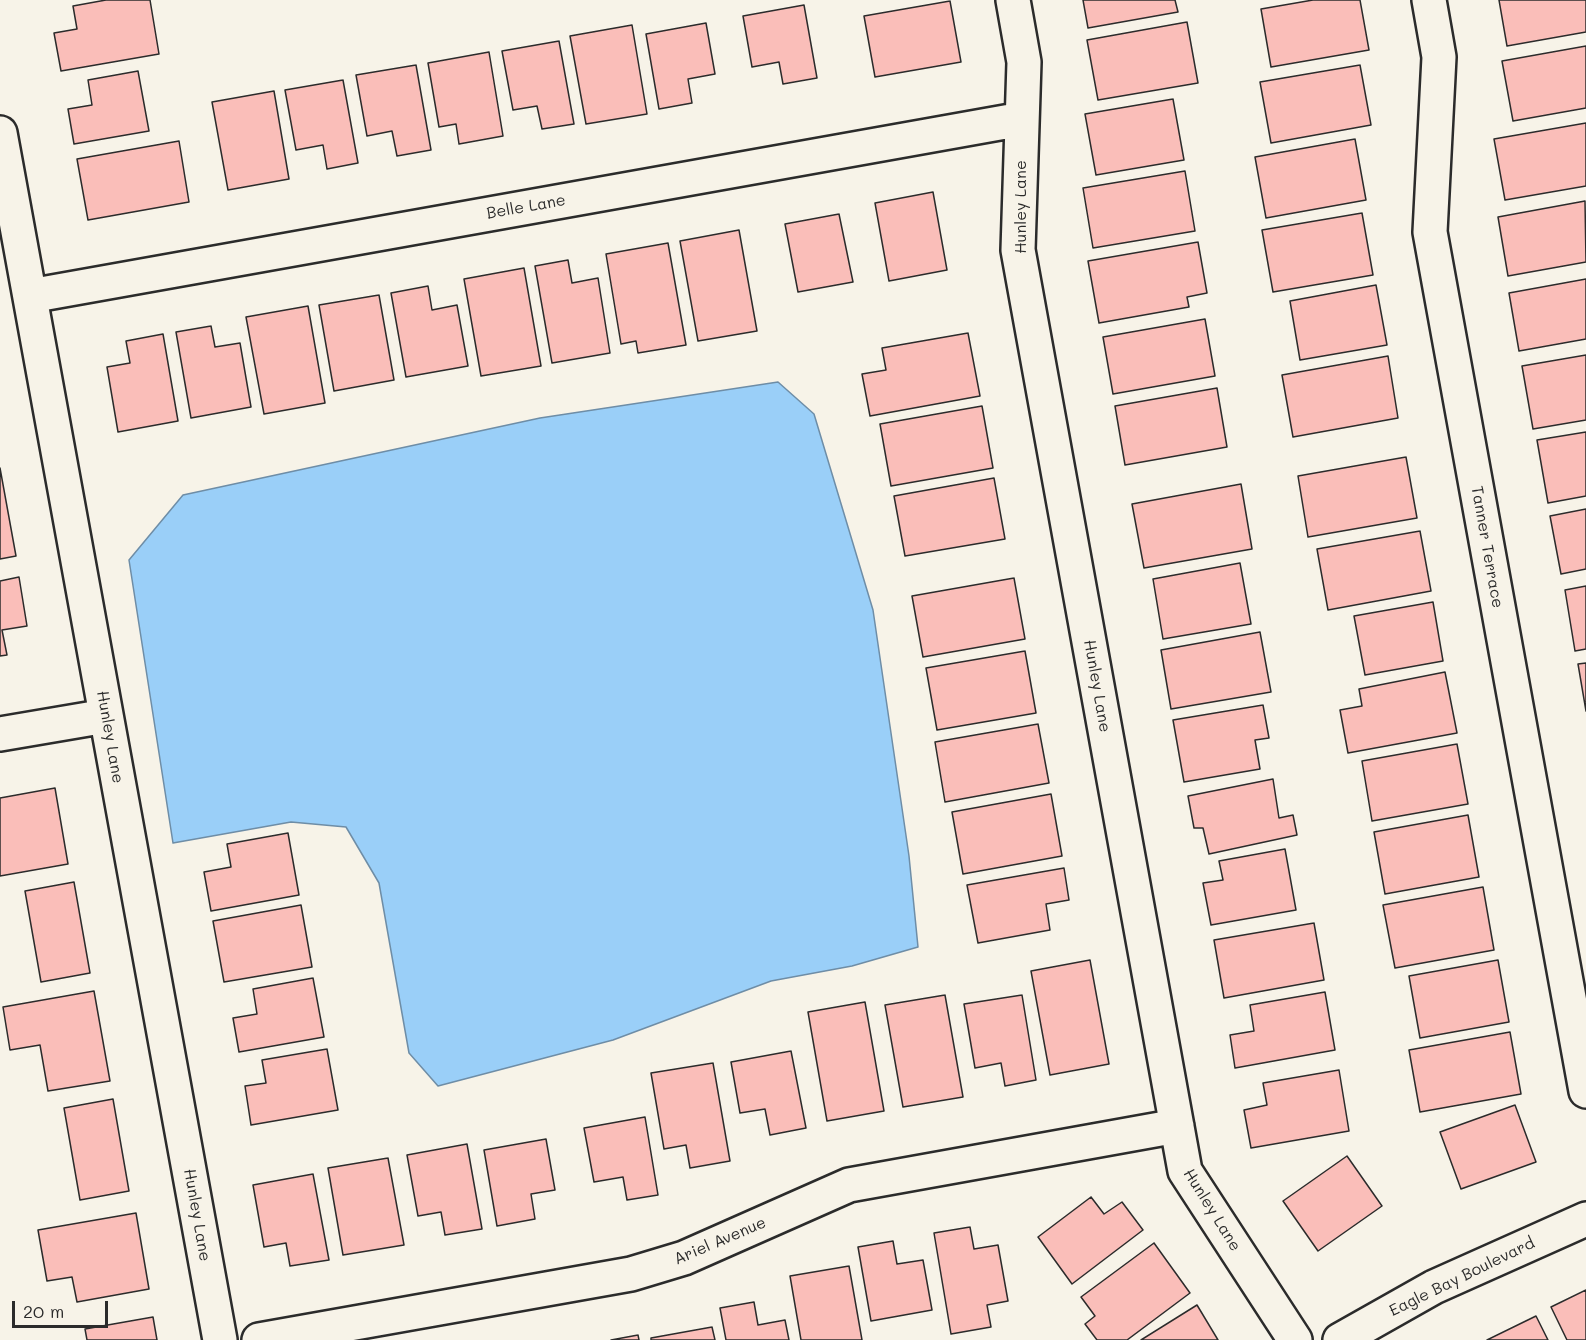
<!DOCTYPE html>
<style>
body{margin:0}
#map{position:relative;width:1586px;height:1340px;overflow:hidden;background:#f7f3e8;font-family:Mali,sans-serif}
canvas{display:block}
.scale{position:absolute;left:12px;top:1301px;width:96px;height:27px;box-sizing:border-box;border:3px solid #2b2b2b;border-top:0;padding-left:8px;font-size:18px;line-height:21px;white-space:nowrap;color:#2b2b2b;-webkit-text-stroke:4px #f7f3e8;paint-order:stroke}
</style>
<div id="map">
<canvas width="1586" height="1340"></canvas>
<div class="scale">20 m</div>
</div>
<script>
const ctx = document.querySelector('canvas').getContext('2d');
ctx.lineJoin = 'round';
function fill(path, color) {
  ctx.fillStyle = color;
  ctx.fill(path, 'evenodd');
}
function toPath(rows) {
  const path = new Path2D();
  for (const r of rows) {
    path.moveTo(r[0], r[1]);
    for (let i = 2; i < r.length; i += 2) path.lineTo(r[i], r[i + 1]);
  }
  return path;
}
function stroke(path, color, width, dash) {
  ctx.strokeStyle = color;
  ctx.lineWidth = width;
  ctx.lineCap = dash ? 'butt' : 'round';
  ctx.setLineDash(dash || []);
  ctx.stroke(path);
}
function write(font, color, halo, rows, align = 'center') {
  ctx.font = font + ' Mali,sans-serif';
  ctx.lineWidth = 4.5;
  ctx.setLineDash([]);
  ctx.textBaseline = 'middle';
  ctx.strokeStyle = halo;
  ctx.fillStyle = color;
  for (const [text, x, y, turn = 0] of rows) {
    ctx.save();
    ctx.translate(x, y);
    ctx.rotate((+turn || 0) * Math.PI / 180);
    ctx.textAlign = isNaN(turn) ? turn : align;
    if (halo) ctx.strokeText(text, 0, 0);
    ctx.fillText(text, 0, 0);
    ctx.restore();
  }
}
const water = toPath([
 [778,382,814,414,873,610,909,856,918,947,852,966,771,981,613,1040,438,1086,409,1053,379,883,346,827,291,822,173,843,129,560,183,495,540,418,778,382]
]);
const building = toPath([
 [106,0,150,0,159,54,61,71,54,33,77,29,73,6,106,0],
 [1083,0,1175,0,1178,12,1088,28,1083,0],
 [1313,0,1360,0,1369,50,1271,67,1261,9,1313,0],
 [1499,0,1586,0,1586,32,1507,46,1499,0],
 [950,1,961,62,875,77,864,16,950,1],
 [804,5,817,78,783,84,779,62,752,67,743,16,804,5],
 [1187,22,1198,83,1098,100,1087,40,1187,22],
 [706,23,715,74,688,79,692,103,659,109,646,34,706,23],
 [632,25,647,114,586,124,570,36,632,25],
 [559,41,574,124,542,129,537,106,513,110,502,51,559,41],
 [1586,46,1586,108,1513,121,1502,61,1586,46],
 [489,52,503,136,459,144,456,124,439,127,428,63,489,52],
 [416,65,431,150,397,156,392,131,367,136,356,75,416,65],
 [1360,65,1371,125,1271,143,1260,82,1360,65],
 [138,71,149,131,74,144,68,109,92,105,88,80,138,71],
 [343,80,358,163,327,169,323,145,296,150,285,90,343,80],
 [274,91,289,179,228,190,212,102,274,91],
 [1173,99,1184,160,1096,175,1085,114,1173,99],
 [1586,123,1586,186,1505,200,1494,139,1586,123],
 [1355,139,1366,200,1266,218,1255,157,1355,139],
 [179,141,189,202,88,220,77,159,179,141],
 [1185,171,1195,231,1093,248,1083,188,1185,171],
 [933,192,947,270,889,281,875,203,933,192],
 [1585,201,1586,262,1508,276,1498,217,1585,201],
 [1362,213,1373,275,1273,292,1262,230,1362,213],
 [839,214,853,282,798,292,785,224,839,214],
 [739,230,757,331,698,341,680,241,739,230],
 [1198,242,1207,293,1187,297,1189,307,1099,323,1088,261,1198,242],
 [668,243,686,345,638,353,636,341,621,344,606,254,668,243],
 [568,260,572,283,598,278,610,353,552,363,535,266,568,260],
 [524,268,541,366,481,376,464,279,524,268],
 [1586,279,1586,339,1519,351,1509,293,1586,279],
 [1376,285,1387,345,1300,360,1290,301,1376,285],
 [428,286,432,310,457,305,468,366,406,377,391,293,428,286],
 [379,295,394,380,334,391,319,305,379,295],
 [308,306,325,403,264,414,246,317,308,306],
 [1205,319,1215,376,1113,394,1103,337,1205,319],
 [211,326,215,347,240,343,251,407,191,418,176,332,211,326],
 [968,333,980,396,870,416,862,374,886,370,882,348,968,333],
 [163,334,178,421,118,432,107,367,130,363,126,341,163,334],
 [1586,355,1586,420,1533,429,1522,366,1586,355],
 [1388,356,1398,418,1293,437,1282,375,1388,356],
 [1217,388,1227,447,1125,465,1115,406,1217,388],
 [982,406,993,468,891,486,880,424,982,406],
 [1586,432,1586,496,1548,503,1537,440,1586,432],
 [1406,457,1417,518,1308,537,1298,476,1406,457],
 [0,468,16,556,0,559,0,468],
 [994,478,1005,539,905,556,894,496,994,478],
 [1241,484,1252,549,1144,568,1132,504,1241,484],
 [1586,509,1586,569,1561,574,1550,516,1586,509],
 [1420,531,1431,591,1328,610,1317,549,1420,531],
 [1240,563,1251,624,1163,639,1153,579,1240,563],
 [19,577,27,626,2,630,7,655,0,656,0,581,19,577],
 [1014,578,1025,639,923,657,912,596,1014,578],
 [1586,586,1586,649,1575,651,1565,590,1586,586],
 [1433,602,1443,661,1365,675,1354,616,1433,602],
 [1260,632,1271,692,1171,709,1161,650,1260,632],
 [1025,651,1036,713,937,730,926,668,1025,651],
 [1586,663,1586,711,1578,664,1586,663],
 [1445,672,1457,733,1348,753,1340,710,1362,706,1359,689,1445,672],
 [1263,705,1269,738,1255,740,1260,769,1184,782,1173,720,1263,705],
 [1038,724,1049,783,945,802,935,742,1038,724],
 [1457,744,1468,804,1372,821,1362,761,1457,744],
 [1273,779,1279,818,1293,815,1297,835,1209,854,1203,828,1194,828,1188,796,1273,779],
 [55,788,68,864,0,876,0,798,55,788],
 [1051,794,1062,856,963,874,952,812,1051,794],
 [1468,815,1479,877,1385,894,1374,832,1468,815],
 [288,833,299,895,211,911,204,872,231,867,227,844,288,833],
 [1285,849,1296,910,1211,925,1203,883,1223,880,1219,861,1285,849],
 [1064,868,1069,900,1046,904,1050,930,978,943,967,885,1064,868],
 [74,882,90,973,41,982,25,891,74,882],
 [1483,887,1494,950,1395,968,1383,905,1483,887],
 [301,905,312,967,224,982,213,921,301,905],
 [1314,923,1324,980,1224,998,1214,940,1314,923],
 [1090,960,1109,1064,1050,1075,1031,971,1090,960],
 [1498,960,1509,1022,1420,1038,1409,976,1498,960],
 [313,978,324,1037,239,1052,233,1018,257,1014,253,989,313,978],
 [94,991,110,1081,48,1091,40,1045,10,1050,3,1007,94,991],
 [1325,992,1335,1050,1235,1068,1230,1035,1254,1031,1250,1005,1325,992],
 [945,995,963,1097,903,1107,885,1005,945,995],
 [1022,995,1036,1080,1005,1086,1001,1063,975,1068,964,1004,1022,995],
 [865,1002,884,1111,827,1121,808,1012,865,1002],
 [1510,1032,1521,1094,1420,1112,1409,1050,1510,1032],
 [327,1049,338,1110,251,1125,245,1086,266,1083,262,1060,327,1049],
 [791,1051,806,1128,770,1135,765,1109,740,1113,731,1062,791,1051],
 [713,1063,730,1161,690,1168,686,1145,664,1149,651,1073,713,1063],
 [1339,1070,1349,1131,1251,1148,1244,1110,1267,1105,1263,1083,1339,1070],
 [113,1099,129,1191,80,1200,64,1108,113,1099],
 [1515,1105,1536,1162,1461,1189,1440,1132,1515,1105],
 [645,1117,658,1195,627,1200,623,1177,594,1182,584,1128,645,1117],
 [546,1139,555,1190,531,1194,535,1219,497,1226,484,1150,546,1139],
 [467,1144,482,1229,445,1235,441,1212,418,1216,407,1155,467,1144],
 [1347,1156,1382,1206,1318,1251,1283,1201,1347,1156],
 [388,1158,404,1245,343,1255,328,1168,388,1158],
 [313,1174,329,1260,290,1266,286,1243,264,1247,253,1185,313,1174],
 [1091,1197,1104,1214,1122,1202,1143,1230,1072,1284,1038,1237,1091,1197],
 [136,1213,149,1289,77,1302,72,1277,47,1281,38,1230,136,1213],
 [970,1227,974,1249,998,1245,1008,1301,987,1305,991,1327,951,1334,934,1233,970,1227],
 [893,1241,897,1264,923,1260,932,1310,871,1321,858,1247,893,1241],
 [1154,1243,1190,1293,1127,1340,1097,1340,1085,1324,1095,1316,1081,1297,1154,1243],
 [849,1266,862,1340,801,1340,790,1276,849,1266],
 [1586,1290,1586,1340,1567,1340,1551,1307,1586,1290],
 [754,1302,758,1325,785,1320,789,1340,726,1340,720,1308,754,1302],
 [1197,1305,1218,1340,1141,1340,1197,1305],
 [1536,1316,1548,1340,1487,1340,1536,1316],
 [153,1317,157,1340,87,1340,85,1329,153,1317],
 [712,1327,715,1340,651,1340,651,1338,712,1327],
 [638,1335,639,1340,611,1340,638,1335]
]);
const minor = toPath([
 [1013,0,1024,62,1018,250,1185,1171,1295,1340],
 [1429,0,1439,57,1430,232,1586,1091],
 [0,133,220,1340],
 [30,296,1022,119],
 [0,734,106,716],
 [259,1340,631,1274,684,1258,849,1185,1177,1126],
 [1340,1340,1434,1287,1586,1219]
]);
const streetNames = [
 ["Belle Lane",526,207,-10],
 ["Hunley Lane",1021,207,-90],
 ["Tanner Terrace",1487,547,80],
 ["Hunley Lane",1097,686,80],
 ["Hunley Lane",110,737,80],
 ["Hunley Lane",1212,1210,58],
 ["Hunley Lane",197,1215,80],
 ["Ariel Avenue",720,1241,-23],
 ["Eagle Bay Boulevard",1462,1277,-26]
];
fill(water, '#9acff8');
stroke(water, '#6e8da6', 1.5);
fill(building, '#fabeb9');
stroke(building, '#2b2b2b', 1.5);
stroke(minor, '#2b2b2b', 38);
stroke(minor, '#f7f3e8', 33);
write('16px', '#2b2b2b', '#f7f3e8', streetNames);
</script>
